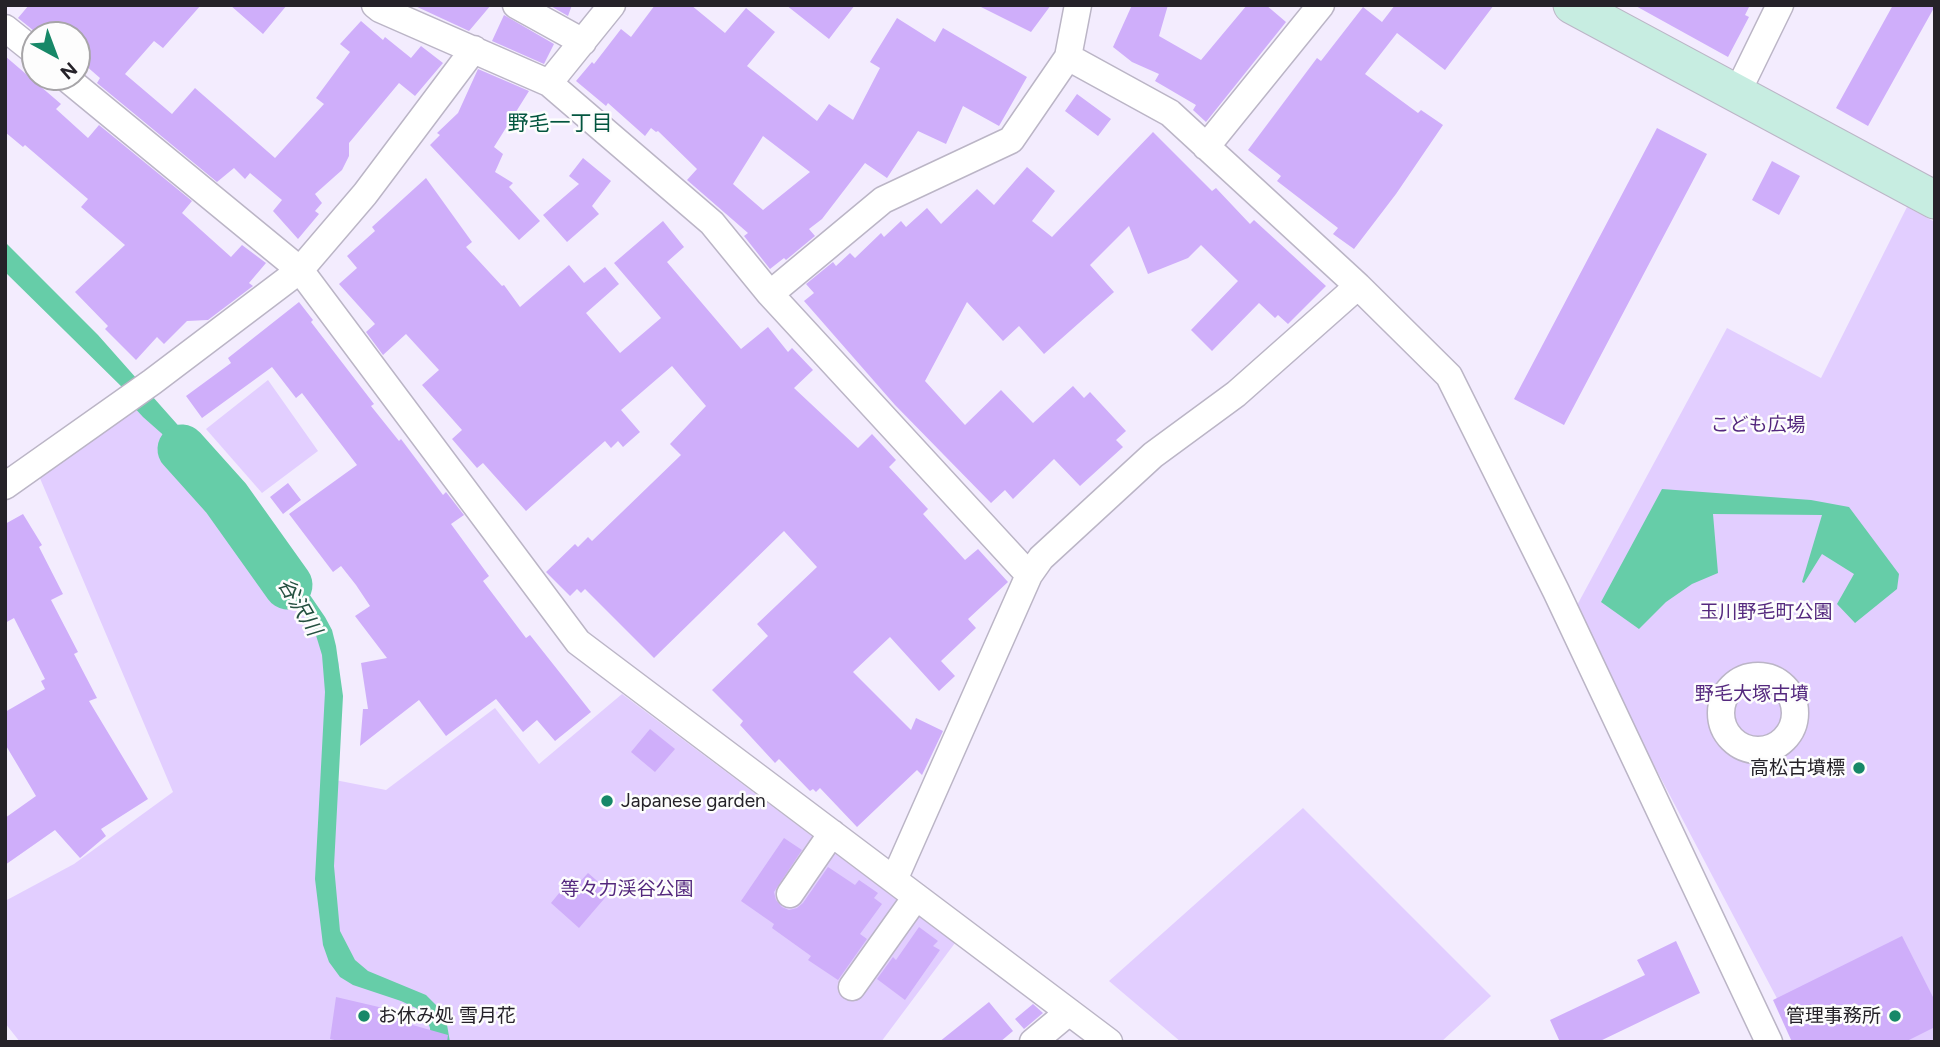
<!DOCTYPE html>
<html>
<head>
<meta charset="utf-8">
<style>
  body { margin:0 }
  #map { position:relative; width:1940px; height:1047px; overflow:hidden; background:#f3ecfe; font-family:Figtree,sans-serif }
  canvas { display:block }
  .frame { position:absolute; inset:0; border:7px solid #252229; pointer-events:none }
  .north { position:absolute; left:21px; top:21px; width:70px; height:70px; box-sizing:border-box; background:#fdfdfd; border:2px solid #a7a5a8; border-radius:50%; rotate:139deg; font-size:19px; font-weight:700; line-height:28px; text-align:center; color:#252229 }
  .north::after { content:''; display:block; margin:auto; width:24px; height:32px; background:#178868; clip-path:polygon(50% 0,100% 100%,50% 72%,0 100%) }
</style>
</head>
<body>
<div id="map">
<canvas width="1940" height="1047"></canvas>
<div class="frame"></div>
<div class="north">N</div>
</div>
<script>
const g = document.querySelector('canvas').getContext('2d');
g.lineJoin = 'round';
function paint(path, color) { g.fillStyle = color; g.fill(path, 'evenodd'); }
const toPath = rows => new Path2D(rows.map(r => 'M' + r).join(''));
function strokePath(path, color, width, dash) { g.strokeStyle = color; g.lineWidth = width; g.lineCap = dash ? 'butt' : 'round'; g.setLineDash(dash || []); g.stroke(path); }
function drawText(font, color, halo, rows, align = 'center') {
  g.font = font + ' Figtree,"Noto Sans JP",sans-serif'; g.lineWidth = 5; g.setLineDash([]); g.textBaseline = 'middle'; g.strokeStyle = halo; g.fillStyle = color; for (const [text, x, y, turn = 0] of rows) {
    g.save(); g.translate(x, y); g.rotate((+turn || 0) * Math.PI / 180); g.textAlign = isNaN(turn) ? turn : align; if (halo) g.strokeText(text, 0, 0); g.fillText(text, 0, 0); g.restore();
  }
}
const green = toPath([
  [1907,207,1935,222,1935,1042,1800,1042,1628,716,1575,609,1727,328,1821,378],
  [268,380,318,451,262,493,206,429],
  [152,397,212,462,327,629,339,664,335,780,386,790,495,708,539,764,622,694,955,943,881,1042,20,1042,5,1023,5,901,74,864,173,792,39,476],
  [1303,808,1491,996,1441,1042,1181,1042,1109,981]
]);
const water = toPath([
  [5,242,98,335,246,502,325,617,332,630,336,646,343,696,334,866,340,931,355,960,368,971,426,995,438,1007,446,1019,450,1042,431,1042,430,1028,426,1017,416,1008,401,1001,353,985,340,977,329,962,323,945,315,879,325,692,322,655,315,632,233,505,186,455,143,417,132,405,126,391,5,272],
  [1662,489,1811,500,1849,507,1899,574,1897,589,1855,623,1837,604,1854,574,1822,554,1804,583,1802,582,1822,515,1713,514,1718,573,1692,584,1666,602,1639,629,1601,602]
]);
const river = toPath([
  [182,449,226,498,288,585]
]);
const building = toPath([
  [29,5,201,5,163,48,154,41,125,74,172,114,195,88,275,158,324,104,316,98,350,52,340,44,361,21,383,40,385,37,411,58,421,46,443,63,415,96,399,83,349,143,349,156,342,170,315,194,322,203,315,211,319,214,298,239,273,211,282,200,250,173,245,179,234,168,217,182,97,83,100,78,77,58,77,35,39,35,18,18],
  [230,5,287,5,263,34],
  [413,5,491,5,469,31],
  [549,5,572,5,568,16],
  [655,5,691,5,725,33,746,8,775,32,747,66,817,121,829,104,853,120,880,68,870,62,897,18,935,42,943,28,1027,77,999,126,963,106,946,144,918,131,887,178,865,163,822,219,809,229,815,236,786,260,784,258,770,269,744,236,748,233,687,180,697,169,658,131,656,132,651,128,645,136,608,103,606,106,576,81,592,62,594,64,621,29,631,37],
  [763,136,810,172,763,210,733,184],
  [786,5,855,5,829,39],
  [977,5,1051,5,1031,32],
  [1132,5,1168,5,1159,36,1201,60,1247,5,1266,5,1286,22,1206,122,1193,110,1196,105,1155,81,1159,74,1132,62,1113,47],
  [1395,5,1494,5,1445,70,1397,33,1365,74,1418,113,1421,110,1443,125,1396,194,1354,249,1333,234,1338,228,1277,181,1281,176,1248,150,1317,58,1321,61,1363,7,1382,22],
  [1634,5,1750,5,1745,15,1749,17,1728,57],
  [1893,5,1935,6,1868,126,1836,108],
  [504,15,554,44,544,64,492,41],
  [5,56,61,104,56,109,88,138,99,125,192,201,182,213,231,257,242,245,266,263,249,283,253,286,208,320,187,321,164,344,157,337,136,360,105,329,108,326,75,292,125,245,81,207,88,199,25,145,23,147,5,132],
  [478,69,529,91,494,147,503,154,495,172,513,183,509,187,540,221,519,240,430,145,440,135,437,133,458,113],
  [1077,94,1111,119,1098,136,1065,111],
  [1657,128,1707,154,1564,425,1514,399],
  [1153,132,1212,191,1216,188,1250,224,1254,220,1326,286,1288,324,1278,315,1275,318,1259,303,1212,351,1191,330,1238,281,1201,245,1188,258,1148,274,1129,226,1090,265,1114,292,1044,354,1019,326,1003,341,967,302,925,381,965,425,1001,390,1033,423,1073,386,1084,398,1090,392,1126,431,1116,440,1123,447,1080,486,1054,459,1013,499,1005,490,991,503,895,405,804,301,814,293,806,284,833,262,836,266,850,253,855,258,881,233,884,237,901,221,906,227,927,208,941,224,977,189,994,205,1027,167,1055,191,1032,221,1052,237],
  [583,158,611,181,592,206,599,214,567,242,543,215,579,184,569,176],
  [1772,161,1800,176,1779,215,1752,200],
  [426,178,472,242,466,247,502,286,504,285,520,307,569,265,584,283,605,267,619,284,586,313,620,353,661,318,614,263,663,221,684,247,667,262,741,349,768,327,788,352,792,348,813,370,794,388,858,448,872,434,896,460,889,467,928,509,923,514,965,560,978,549,1008,582,968,619,976,628,941,661,955,676,939,691,890,637,853,672,911,730,916,718,943,731,922,775,917,770,857,827,820,788,816,792,813,789,810,791,779,759,775,763,740,725,743,721,712,690,768,636,757,624,817,567,784,531,654,658,585,589,581,593,577,589,570,596,546,572,575,544,578,547,588,537,592,541,681,455,670,444,706,406,672,366,621,410,640,432,623,447,618,441,611,448,605,441,526,511,483,463,477,468,452,439,462,430,422,385,439,370,406,334,383,355,366,332,375,324,339,284,357,268,347,256,375,231,372,227],
  [299,302,313,320,311,322,374,404,371,406,399,441,401,439,443,495,446,492,464,515,451,524,489,576,483,581,526,638,530,635,591,712,555,741,537,720,523,732,496,699,446,736,419,700,360,746,363,709,368,709,361,663,387,658,355,616,370,606,356,585,341,566,333,572,289,514,357,465,302,393,296,398,272,367,202,418,186,396,231,363,228,358],
  [288,483,301,500,283,514,270,497],
  [23,514,42,545,39,547,63,594,51,600,78,652,74,654,97,698,89,701,148,799,101,829,106,836,80,858,55,830,5,865,5,818,36,796,5,744,5,712,45,689,41,681,45,679,14,618,5,623,5,524],
  [650,729,675,749,655,772,631,752],
  [784,838,802,850,774,892,776,900,782,907,789,910,797,908,803,903,828,867,855,885,859,880,878,893,874,898,882,904,860,934,867,939,838,980,808,960,811,956,772,928,774,924,741,901],
  [588,873,610,892,579,928,551,903,569,881,574,885,576,882,578,884],
  [919,927,938,941,933,946,940,950,905,1000,877,979,893,957,896,960],
  [1902,936,1935,1001,1935,1027,1905,1042,1792,1042,1773,1000],
  [1676,941,1700,993,1598,1042,1560,1042,1550,1020,1645,975,1637,960],
  [336,997,396,1011,395,1020,448,1035,447,1042,343,1042,330,1039],
  [989,1002,1013,1031,1000,1042,939,1042],
  [1033,1004,1043,1013,1024,1029,1015,1019]
]);
const street = toPath([
  [375,5,380,9,549,83,712,223,770,294,1029,575],
  [516,5,583,42],
  [5,28,35,52],
  [1068,57,1170,113,1358,286,1449,376,1556,591,1769,1042],
  [65,77,300,270,578,642,894,880,1029,575,1041,558,1153,455,1236,394,1358,286],
  [549,83,612,5],
  [1737,93,1780,5],
  [1206,147,1321,5],
  [770,294,883,200,1011,140,1068,57,1078,5],
  [5,486,152,382,300,270,365,194,474,49],
  '1721 713a37 37 0 1 1 74 0a37 37 0 1 1-74 0Z',
  [894,880,1109,1042],
  [790,894,832,833],
  [852,987,916,897],
  [1033,1042,1069,1012]
]);
const secondary = toPath([
  [1572,5,1935,200]
]);
const markers = [
  [1859,768,7,"#178868"],
  [607,801,7,"#178868"],
  [364,1016,7,"#178868"],
  [1895,1016,7,"#178868"]
];
const parkNames = [
  ["こども広場",1758,425],
  ["玉川野毛町公園",1766,612],
  ["野毛大塚古墳",1752,694],
  ["等々力渓谷公園",627,889]
];
const poiNames = [
  ["高松古墳標",1845,768],
  ["Japanese garden",621,801,"left"],
  ["お休み処 雪月花",378,1016,"left"],
  ["管理事務所",1881,1016]
];
const neighbourhoodNames = [
  ["野毛一丁目",560,124]
];
const waterNames = [
  ["谷沢川",299,607,59]
];
paint(green, '#e2ceff');
paint(water, '#66cda8');
strokePath(river, '#66cda8', 49);
paint(building, '#cfaefa');
strokePath(street, '#bbb5c6', 29);
strokePath(secondary, '#bbb5c6', 39);
strokePath(street, '#fff', 26);
strokePath(secondary, '#c7ede1', 37);
for (const [x, y, r, color] of markers) { const dot = new Path2D(); dot.arc(x, y, r, 0, 2 * Math.PI); g.fillStyle = color; g.fill(dot); strokePath(dot, '#fdfdfd', 2.5); }
drawText('19px', '#54287e', '#fdfdfd', parkNames);
drawText('19px', '#252229', '#fdfdfd', poiNames, 'right');
drawText('21px', '#03553f', '#fdfdfd', neighbourhoodNames);
drawText('italic 21px', '#245040', '#fdfdfd', waterNames);
</script>
</body>
</html>
